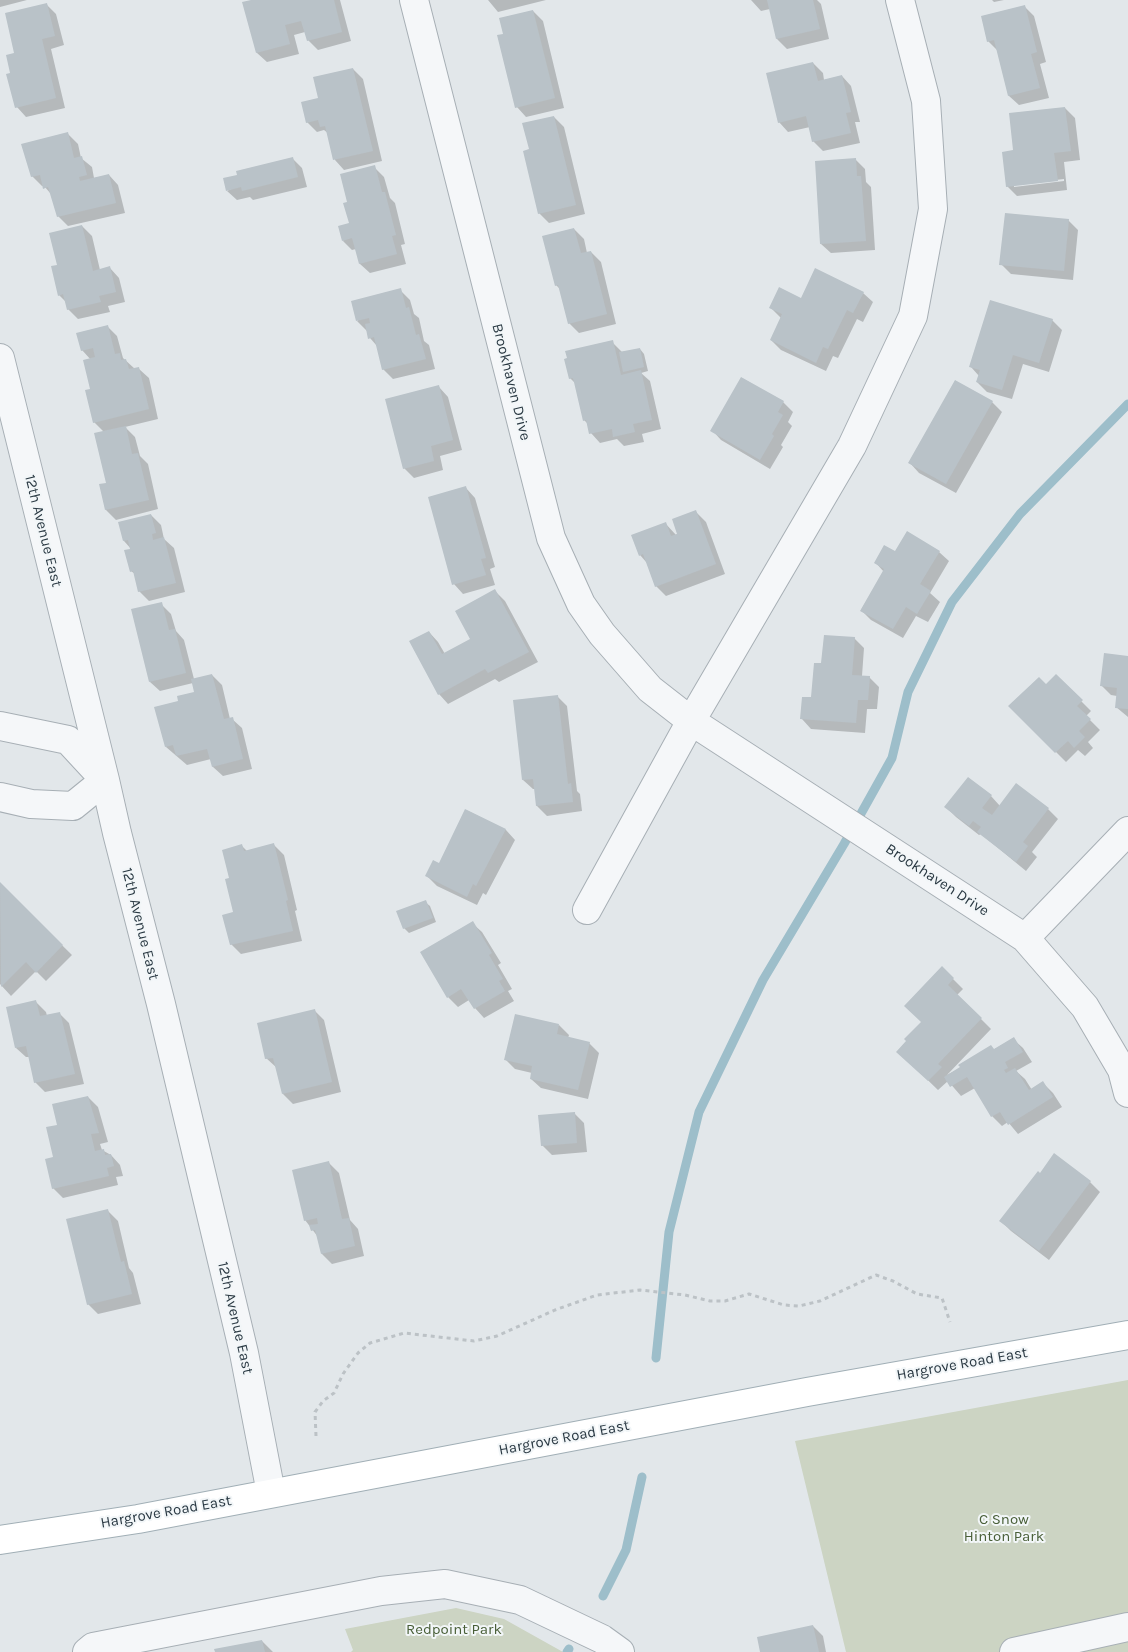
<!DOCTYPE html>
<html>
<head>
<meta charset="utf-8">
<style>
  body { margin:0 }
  canvas { display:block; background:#e2e7ea }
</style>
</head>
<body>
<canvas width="1128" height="1652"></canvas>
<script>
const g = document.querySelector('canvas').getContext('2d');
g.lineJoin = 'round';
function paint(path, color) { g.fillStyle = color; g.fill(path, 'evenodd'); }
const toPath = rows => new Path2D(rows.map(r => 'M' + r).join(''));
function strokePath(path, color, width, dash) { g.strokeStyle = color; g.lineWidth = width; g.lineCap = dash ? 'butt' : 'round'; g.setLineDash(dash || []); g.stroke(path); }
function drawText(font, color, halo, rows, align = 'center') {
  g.font = font + ' Karla,sans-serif'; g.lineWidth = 4; g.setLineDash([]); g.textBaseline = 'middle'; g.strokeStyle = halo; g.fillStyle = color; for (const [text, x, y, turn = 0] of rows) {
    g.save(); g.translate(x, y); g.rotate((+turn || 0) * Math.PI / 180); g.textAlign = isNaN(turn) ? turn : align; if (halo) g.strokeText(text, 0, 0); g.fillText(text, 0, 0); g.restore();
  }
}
const green = toPath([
  [1128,1380,1128,1652,846,1652,795,1441],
  [456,1608,504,1619,563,1652,351,1652,353,1650,345,1629]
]);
const shadow = toPath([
  [0,0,27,0,0,7],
  [256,0,340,0,351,41,318,50,308,40,305,32,294,35,299,54,267,62,257,53],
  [488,0,546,0,498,12],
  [751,0,817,0,821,4,829,39,787,49,777,39,770,9,761,11],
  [992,0,1004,0,994,2],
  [46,4,56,14,64,45,51,49,65,108,26,117,17,107,16,54],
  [1025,7,1034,16,1046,62,1040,64,1049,98,1019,105,1009,96,998,51,988,41],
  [533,11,543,21,564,108,526,117,517,107,504,35],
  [813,63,823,73,824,80,842,76,851,86,860,122,855,122,860,143,823,151,813,141,810,127,788,132,779,122],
  [353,69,363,79,382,161,344,170,335,160,329,134,324,130,317,132,307,122,320,99],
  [1065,108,1075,118,1080,160,1064,162,1067,190,1017,196,1007,186,1015,151],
  [1064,179,1064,181,1014,187,1014,185],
  [554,117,564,127,585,214,549,223,539,213,530,150],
  [68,134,78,144,81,158,92,167,94,178,109,175,118,185,125,213,68,226,58,216,51,194,44,186,42,186,32,176],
  [292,158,302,168,307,187,253,200,250,197,237,200,227,191],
  [855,159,865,169,866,182,871,187,875,250,831,253,821,244],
  [374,167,384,177,390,198,395,203,405,244,401,245,406,264,370,273,360,264,356,249,352,250,343,241],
  [1068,220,1078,230,1073,280,1011,274,1001,264],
  [82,226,92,236,100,270,110,268,119,278,125,302,108,306,110,312,78,319,68,309,66,302,59,295,58,266],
  [574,229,584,239,587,253,591,252,601,262,616,324,579,333,569,323,561,290,556,285],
  [400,290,410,300,414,314,419,318,424,341,429,345,435,369,393,379,383,369,377,346,370,338,367,331,357,321],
  [863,293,873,302,863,322,857,319,838,358,833,356,826,371,781,350,771,340,781,318,771,308,802,299],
  [1052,320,1062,330,1049,372,1023,364,1012,399,987,392,977,382,979,376,971,367],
  [107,326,117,336,123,358,135,369,139,369,149,378,158,419,125,427,135,437,140,456,148,464,158,509,116,520,106,510,100,485,107,484,104,432,94,422,91,360,82,350],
  [612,342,622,352,640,349,644,354,648,371,641,373,650,381,661,429,642,434,644,442,624,446,617,439,600,443,591,433,588,424,584,420,576,384,570,378],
  [742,378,783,402,793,412,788,422,792,426,781,445,783,447,770,469,721,440,712,430],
  [439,387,448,397,462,450,440,456,443,470,414,478,404,468],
  [992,402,1002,412,956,493,919,473,910,463],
  [466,488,475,498,495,567,490,569,495,585,463,594,454,584],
  [696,512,706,522,725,574,666,596,656,586,647,563,640,555,665,523,676,535],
  [151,515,161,525,164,539,174,548,185,592,149,601,139,591,135,574,131,571,132,550,124,541,120,523],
  [939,552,949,561,930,593,940,602,928,622,916,616,903,638,871,620,861,610,884,572,875,562,895,553],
  [495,591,505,601,538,662,499,682,495,679,448,704,439,694,429,632,438,642,445,654,472,640],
  [161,604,171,614,176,631,184,640,194,679,212,675,222,685,230,719,232,719,242,728,252,769,223,776,213,767,211,759,187,765,166,747,179,702,195,693,193,683,160,691,150,682],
  [854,638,864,648,862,676,869,677,879,687,877,709,867,709,865,733,811,729,802,719,812,699,823,665],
  [1128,657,1128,717,1116,707,1117,696,1111,695,1101,685],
  [1056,676,1091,711,1086,716,1100,730,1088,742,1093,748,1085,756,1078,750,1066,762,1010,706,1046,686],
  [557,696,567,706,577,791,580,794,582,811,547,816,537,806,535,789,533,789,523,780],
  [991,796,1000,806,1048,809,1058,819,1032,852,1037,857,1026,871,981,834,979,835,956,817,946,807],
  [466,810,506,830,515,840,486,895,483,893,477,905,437,886,427,876,439,865],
  [274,845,284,855,297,910,295,911,302,941,241,954,231,944,234,913,230,879,242,846,247,851],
  [0,884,72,955,46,981,36,971,11,996,0,984],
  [425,902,430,906,436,922,409,933,404,928],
  [472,923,482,932,501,963,498,965,512,989,508,991,514,1001,484,1018,475,1008,469,1000,458,1007,448,997],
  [942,968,963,989,957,995,991,1029,947,1075,1013,1039,1023,1048,1032,1062,1016,1071,1025,1079,1032,1090,1043,1083,1053,1093,1062,1107,1018,1134,1008,1122,1002,1126,992,1116,975,1088,961,1096,948,1081,938,1090,908,1061],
  [36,1002,46,1012,47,1016,59,1013,69,1023,84,1084,45,1092,35,1082,30,1057,26,1057,16,1048],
  [314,1010,324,1020,341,1092,293,1104,283,1094,277,1068,266,1058],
  [559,1025,569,1035,568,1038,589,1043,599,1053,588,1099,541,1088,531,1079,532,1073,515,1069,505,1059],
  [88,1097,98,1107,108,1142,100,1144,102,1150,111,1155,120,1165,123,1176,116,1177,118,1185,63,1198,53,1188,54,1158,59,1126],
  [574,1113,584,1123,587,1152,552,1155,542,1145],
  [329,1163,339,1173,350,1220,358,1229,364,1256,332,1264,322,1254,318,1237,305,1220],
  [1040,1175,1090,1182,1100,1192,1049,1260,1011,1231,1001,1221],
  [108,1211,118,1221,129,1268,133,1273,141,1304,98,1314,88,1304],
  [813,1626,823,1636,826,1652,761,1652],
  [262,1641,273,1652,216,1652]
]);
const stream = toPath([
  [656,1358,669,1232,699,1112,763,980,844,844,892,758,908,692,952,602,1020,514,1128,404],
  [603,1596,626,1550,642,1477],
  [567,1652,569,1649]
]);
const building = toPath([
  [251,0,334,0,342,32,307,41,301,21,285,25,290,44,256,53,242,2],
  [767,0,813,0,820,29,776,39],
  [47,3,55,36,42,39,56,98,15,108,6,74,10,73,6,55,14,53,5,13],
  [1025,5,1037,52,1031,54,1040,88,1008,96,994,40,987,42,981,16],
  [533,10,555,98,515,108,497,35,503,34,499,18],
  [813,62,818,81,842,75,851,112,846,113,851,133,812,142,806,116,778,123,766,73],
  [353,68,373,151,333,160,325,126,320,127,318,120,306,123,301,102,318,98,313,77],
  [1065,107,1071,151,1054,153,1058,181,1006,187,1002,152,1013,150,1009,113],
  [554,116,576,205,538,214,523,151,529,149,522,123],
  [68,132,74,158,82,156,87,175,79,177,80,181,109,174,116,203,57,217,48,187,43,189,40,175,31,177,21,144],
  [293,157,298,177,242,191,241,187,226,191,223,178,237,175,236,171],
  [856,158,857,176,861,176,866,241,820,244,815,161],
  [375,165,382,192,385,192,396,235,392,236,397,254,359,264,352,238,342,241,338,226,349,223,343,203,347,202,340,174],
  [1005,213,1069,219,1064,271,999,265],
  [82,225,93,271,110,266,116,292,99,296,101,302,67,310,63,294,58,296,51,266,57,265,49,233],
  [574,228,581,253,591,251,607,314,568,324,558,285,555,286,542,236],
  [815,268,864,292,853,313,847,310,828,349,823,347,816,363,770,340,782,314,769,308,779,287,801,298],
  [401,288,406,308,409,307,416,335,419,334,426,359,382,370,374,337,368,339,365,324,370,323,369,318,356,321,351,301],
  [990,300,1053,319,1039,363,1013,355,1002,390,976,382,980,370,969,367],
  [108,325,115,354,120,353,121,360,126,359,129,369,139,367,149,409,93,423,85,390,90,389,83,360,95,357,93,348,81,351,76,333],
  [613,340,621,375,641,370,652,420,633,424,635,432,613,437,612,429,589,434,586,420,583,421,573,378,569,379,564,359,567,358,565,351],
  [640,348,644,367,623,372,619,352],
  [741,377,784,401,778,412,783,415,772,434,774,436,760,460,710,431],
  [955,380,993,401,946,484,908,463],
  [439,385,453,440,431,446,434,461,403,469,385,399],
  [126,426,132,454,138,453,149,500,105,510,99,484,106,483,94,433],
  [466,486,486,558,481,559,486,575,452,585,428,497],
  [696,510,716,564,655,587,643,554,639,556,631,535,666,522,671,536,677,534,672,519],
  [151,514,156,533,152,534,153,540,164,537,176,583,138,592,133,571,130,572,124,550,130,549,128,540,123,541,118,522],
  [907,531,940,551,920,584,931,591,917,614,906,607,893,629,860,611,884,569,874,563,884,545,895,551],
  [495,589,529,652,488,673,485,669,438,695,409,641,429,631,442,654,470,639,455,611],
  [162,602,169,630,175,629,186,673,149,682,131,609],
  [824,635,855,637,852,675,870,676,868,700,858,700,856,723,800,719,802,697,811,697,814,663,821,663],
  [1104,653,1128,656,1128,709,1115,708,1117,688,1100,686],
  [212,674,224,719,233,717,243,759,212,767,207,749,176,756,173,745,165,747,154,707,178,701,177,696,194,692,191,679],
  [1056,674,1083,700,1077,706,1091,719,1079,731,1085,737,1074,748,1068,741,1055,753,1008,706,1039,677,1046,684],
  [558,695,568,784,571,783,573,802,536,806,533,779,522,780,513,700],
  [968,777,992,795,982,808,992,815,1016,783,1049,808,1023,842,1028,846,1016,862,977,832,981,827,973,821,969,826,944,807],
  [465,809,506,829,476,886,473,884,467,897,425,876,433,860,439,863],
  [274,843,288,900,286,901,293,931,230,945,222,915,233,912,225,879,229,878,222,850,242,844,244,851],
  [0,882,63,945,36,973,26,962,1,987],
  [426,900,433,918,403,929,396,911],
  [473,921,492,953,489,955,503,979,499,981,505,991,474,1009,461,989,447,998,420,952],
  [942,966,954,978,948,985,982,1018,938,1064,942,1067,928,1081,896,1052,906,1041,904,1039,921,1022,904,1006],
  [36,1000,40,1016,60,1012,75,1074,34,1083,26,1046,15,1048,6,1007],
  [315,1009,332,1082,282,1094,273,1058,265,1059,257,1023],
  [515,1014,559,1024,557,1034,590,1042,578,1090,530,1079,532,1066,504,1060],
  [1014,1037,1023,1052,1005,1062,1008,1068,1004,1070,1006,1073,1015,1068,1029,1090,1043,1081,1053,1097,1008,1125,1000,1112,991,1117,967,1077,950,1087,944,1077,960,1067,958,1065,991,1045,994,1049],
  [88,1096,99,1133,91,1134,95,1151,104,1149,105,1155,111,1154,114,1166,107,1168,109,1176,52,1189,45,1159,53,1157,46,1127,57,1125,52,1104],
  [575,1112,577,1143,541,1146,538,1115],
  [1054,1153,1091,1181,1039,1251,999,1221,1038,1171,1040,1173],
  [329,1161,342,1219,349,1218,355,1246,321,1254,315,1230,311,1231,309,1225,318,1224,317,1218,304,1221,292,1170],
  [108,1209,121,1262,124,1261,132,1294,87,1305,66,1219],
  [813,1625,819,1652,760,1652,757,1637],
  [262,1640,265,1652,215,1652,214,1649]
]);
const path = toPath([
  [316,1436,315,1412,323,1401,334,1393,343,1374,358,1353,370,1343,404,1333,474,1341,497,1336,555,1310,597,1295,640,1290,685,1295,710,1301,725,1301,749,1294,784,1305,799,1306,820,1301,876,1275,893,1281,917,1294,942,1298,950,1322]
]);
const minor = toPath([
  [414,0,551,538,581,604,602,634,650,689,691,721,1025,938,1085,1007,1122,1070,1128,1093],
  [0,358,105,780,117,833,161,1004,244,1353,271,1493],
  [0,726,68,740,105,780,73,806,31,804,0,797],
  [587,910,691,721,852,446,913,316,933,209,926,101,900,0],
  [1025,938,1128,831],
  [87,1652,93,1647,381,1591,445,1584,520,1600,602,1639,620,1652],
  [1014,1652,1128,1627]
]);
const major = toPath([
  [0,1540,138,1519,807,1392,1128,1335]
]);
const streetNames = [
  ["Brookhaven Drive",511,382,76],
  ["12th Avenue East",43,531,76],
  ["Brookhaven Drive",937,880,33],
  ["12th Avenue East",140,924,76],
  ["12th Avenue East",235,1318,77],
  ["Hargrove Road East",962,1364,-10],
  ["Hargrove Road East",564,1438,-11],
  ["Hargrove Road East",166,1512,-10]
];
const parkNames = [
  ["C Snow",1004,1520],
  ["Hinton Park",1004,1537],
  ["Redpoint Park",454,1630]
];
paint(green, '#ccd4c3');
paint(shadow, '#0003');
strokePath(stream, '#9dbeca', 9);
paint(building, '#b9c2c8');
strokePath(minor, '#a7afb5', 30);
strokePath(major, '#a1afb6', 30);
strokePath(path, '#bcc2c6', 3, [4, 4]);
strokePath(minor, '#f5f7f9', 28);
strokePath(major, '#fff', 28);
drawText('15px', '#2a3943', '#f2f6f8', streetNames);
drawText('15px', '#485e37', '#f2f6f8', parkNames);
</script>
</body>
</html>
